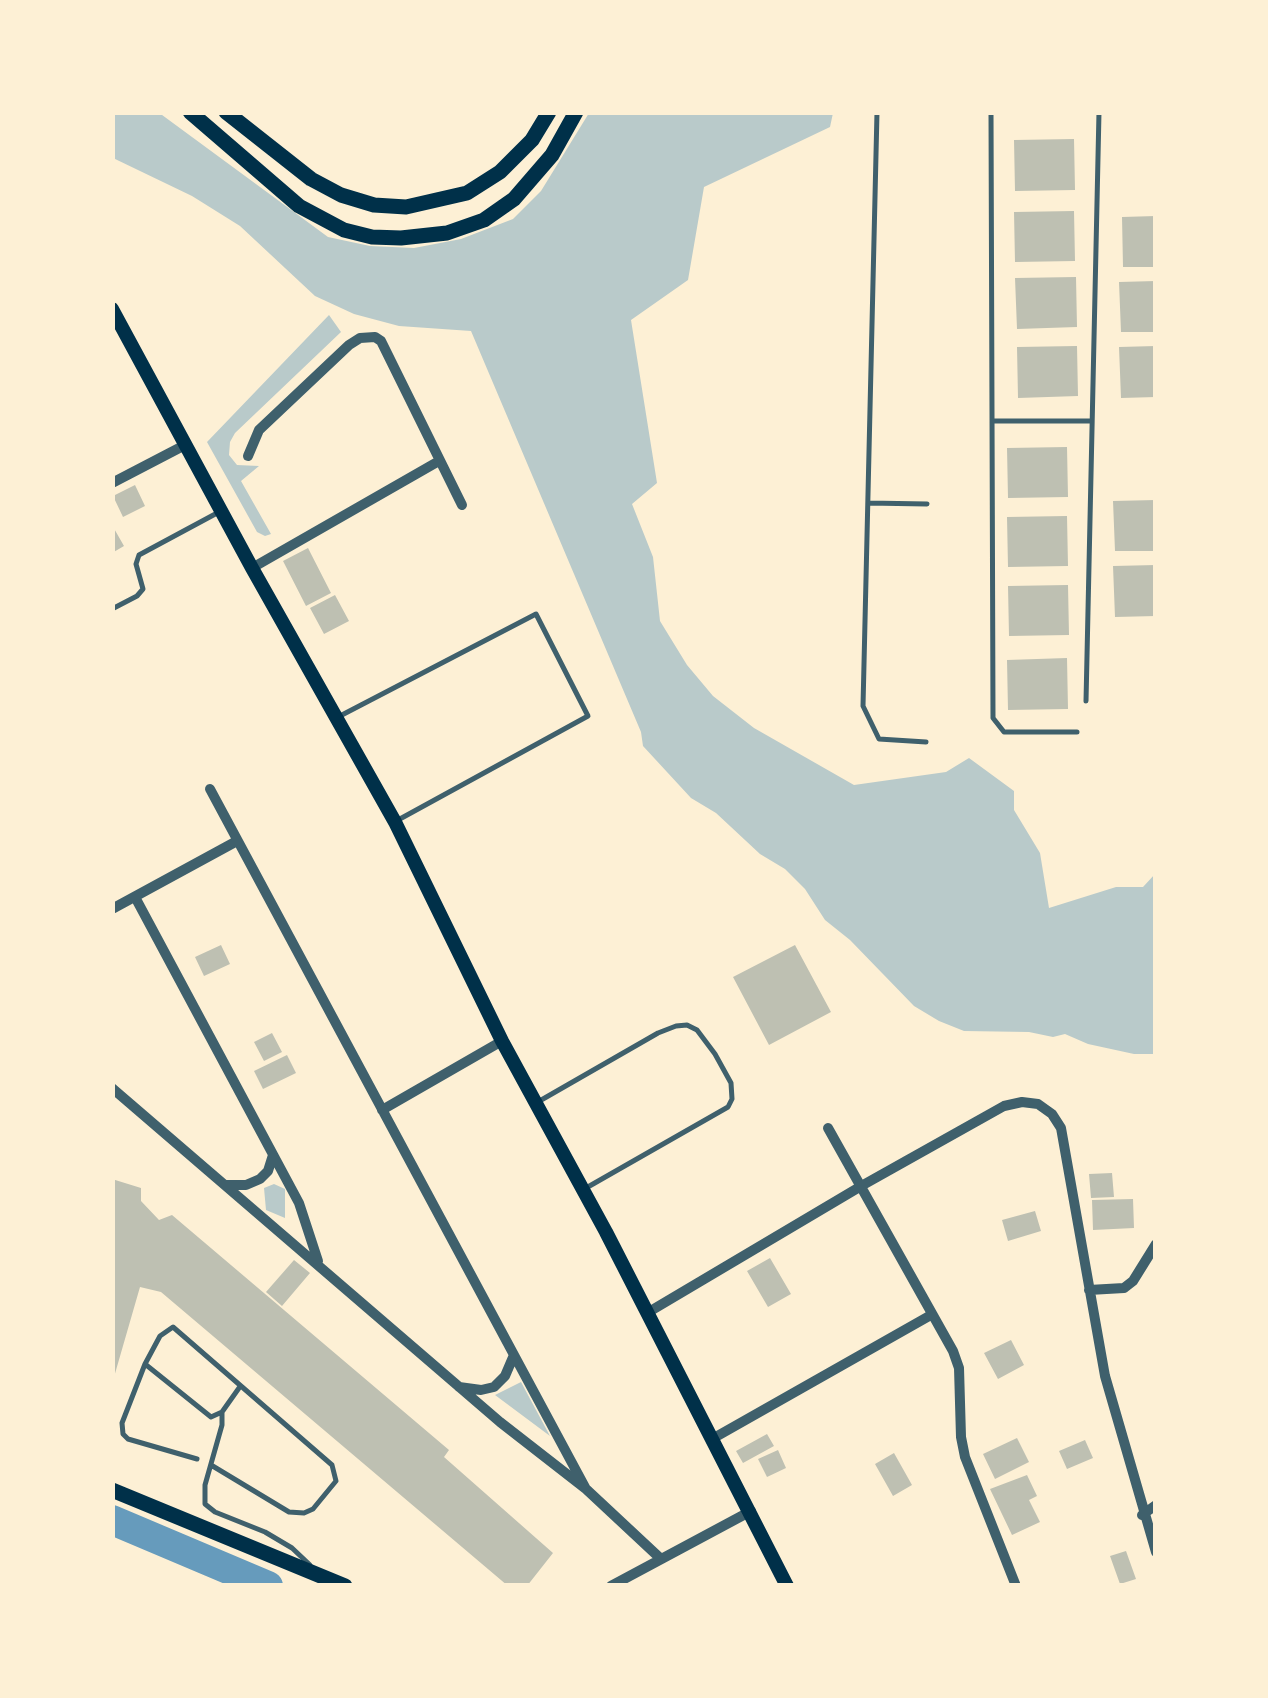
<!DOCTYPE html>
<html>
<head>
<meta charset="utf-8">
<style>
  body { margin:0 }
  #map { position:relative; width:1268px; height:1698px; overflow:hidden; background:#fdf0d5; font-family:"Work Sans",sans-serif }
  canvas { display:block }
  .frame { position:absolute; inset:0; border:115px solid #fdf0d5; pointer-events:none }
</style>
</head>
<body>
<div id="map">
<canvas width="1268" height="1698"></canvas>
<div class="frame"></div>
</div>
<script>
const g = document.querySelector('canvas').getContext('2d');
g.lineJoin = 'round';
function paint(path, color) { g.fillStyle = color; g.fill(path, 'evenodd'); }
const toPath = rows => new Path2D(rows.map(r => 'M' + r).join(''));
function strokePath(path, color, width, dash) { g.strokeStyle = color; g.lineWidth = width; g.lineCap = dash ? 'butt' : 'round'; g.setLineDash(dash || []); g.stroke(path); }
const green = toPath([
  [158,112,328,237,370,246,414,248,461,239,513,219,541,191,589,113,833,113,830,127,704,187,688,280,631,320,657,483,632,504,653,557,660,621,687,665,713,696,754,728,854,785,946,772,969,758,1014,791,1014,810,1040,853,1049,908,1116,887,1143,887,1155,874,1155,1054,1134,1054,1088,1044,1065,1034,1053,1037,1029,1032,964,1031,939,1021,914,1006,850,940,825,920,805,889,785,869,760,854,716,813,691,798,643,746,641,732,471,331,399,326,354,314,315,296,240,226,192,196,113,158,113,113],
  [329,315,341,332,235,433,230,442,229,455,237,465,259,466,241,481,271,534,265,536,257,532,207,442],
  [274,1184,285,1189,285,1218,266,1210,264,1188],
  [521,1382,550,1436,495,1395]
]);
const river = toPath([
  [112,1520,268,1586]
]);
const building = toPath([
  [1074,139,1075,190,1015,191,1014,140],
  [1074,211,1075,261,1015,262,1014,212],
  [1156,216,1156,267,1123,267,1122,217],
  [1076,277,1077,327,1017,329,1015,278],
  [1156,281,1156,332,1121,332,1119,282],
  [1077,346,1078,396,1018,398,1017,347],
  [1156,346,1156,397,1121,398,1119,347],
  [1067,447,1068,497,1008,498,1007,448],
  [135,485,145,506,123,517,113,496],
  [1156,500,1156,551,1115,551,1113,501],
  [1067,516,1068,566,1008,567,1007,517],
  [112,525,124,546,112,553],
  [308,548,331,593,306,606,283,561],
  [1156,565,1156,616,1115,617,1113,566],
  [1068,585,1069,635,1009,636,1008,586],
  [335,595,349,621,324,634,310,608],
  [1067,658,1068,709,1008,710,1007,660],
  [221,945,230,964,204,976,195,957],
  [795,945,831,1012,769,1045,733,977],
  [272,1033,282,1052,264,1061,254,1042],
  [287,1055,296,1073,263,1089,254,1071],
  [1112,1173,1114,1197,1091,1198,1089,1174],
  [112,1179,141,1188,141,1201,159,1220,172,1215,449,1450,444,1457,553,1553,527,1586,508,1586,161,1292,140,1287,112,1384],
  [1133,1199,1134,1228,1093,1230,1092,1200],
  [1035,1211,1041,1231,1008,1241,1002,1220],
  [770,1258,791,1294,768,1307,747,1271],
  [294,1260,310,1273,282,1306,266,1292],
  [1011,1340,1024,1365,998,1379,984,1353],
  [767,1434,774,1446,743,1463,736,1451],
  [1017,1438,1029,1462,995,1479,983,1454],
  [1085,1440,1093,1458,1067,1469,1059,1451],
  [778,1450,786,1468,767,1477,758,1459],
  [894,1453,912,1485,893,1496,875,1464],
  [1027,1475,1037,1496,1029,1500,1040,1522,1012,1535,990,1489],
  [1126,1551,1136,1579,1120,1584,1110,1556]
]);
const service = toPath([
  [877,112,863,706,879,739,926,742],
  [991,112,993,718,1004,732,1077,732],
  [992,421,1092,421],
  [868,503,927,504],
  [112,609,137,596,143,589,136,564,139,555,219,512],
  [1086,701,1099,112],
  [338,717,536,614,588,716,398,820],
  [536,1103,658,1033,676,1026,687,1025,697,1030,715,1054,731,1083,732,1099,728,1107,586,1188],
  [145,1364,211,1417,222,1412,239,1388],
  [222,1412,222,1425,205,1485,205,1504,215,1512,265,1532,292,1548,310,1565],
  [197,1459,128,1439,123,1434,122,1423,145,1364,160,1336,173,1327,332,1465,336,1481,313,1509,304,1513,289,1512,211,1465]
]);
const minor = toPath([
  [248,456,259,430,349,345,360,338,375,337,381,341,462,505],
  [112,483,185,445],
  [252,568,439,461],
  [210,789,586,1489],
  [135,897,299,1203,318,1261],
  [112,909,237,841],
  [112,1088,500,1422,586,1489,661,1559],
  [382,1110,502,1041],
  [828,1128,953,1351,959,1368,961,1437,965,1457,1016,1586],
  [225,1185,246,1185,260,1179,268,1171,273,1155],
  [1089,1290,1124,1288,1133,1281,1156,1244],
  [647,1313,863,1185,1004,1106,1022,1102,1038,1104,1052,1114,1061,1128,1105,1376,1156,1552],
  [459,1387,481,1390,494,1387,505,1376,514,1355],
  [712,1439,931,1315],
  [1142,1515,1156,1505],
  [611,1586,751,1511]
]);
const secondary = toPath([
  [112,309,252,568,395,822,502,1041,606,1232,787,1586]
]);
const primary = toPath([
  [190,112,299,206,344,230,372,237,401,238,447,233,484,220,514,199,552,155,576,112],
  [226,112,311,179,341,195,374,205,406,207,467,193,500,172,532,140,549,112],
  [112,1490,345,1586]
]);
paint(green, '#b9caca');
strokePath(river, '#669bbc', 30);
paint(building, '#bec0b2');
strokePath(service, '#3f606c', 5);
strokePath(minor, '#3f606c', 10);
strokePath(secondary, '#003049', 14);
strokePath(primary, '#003049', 15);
</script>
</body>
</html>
